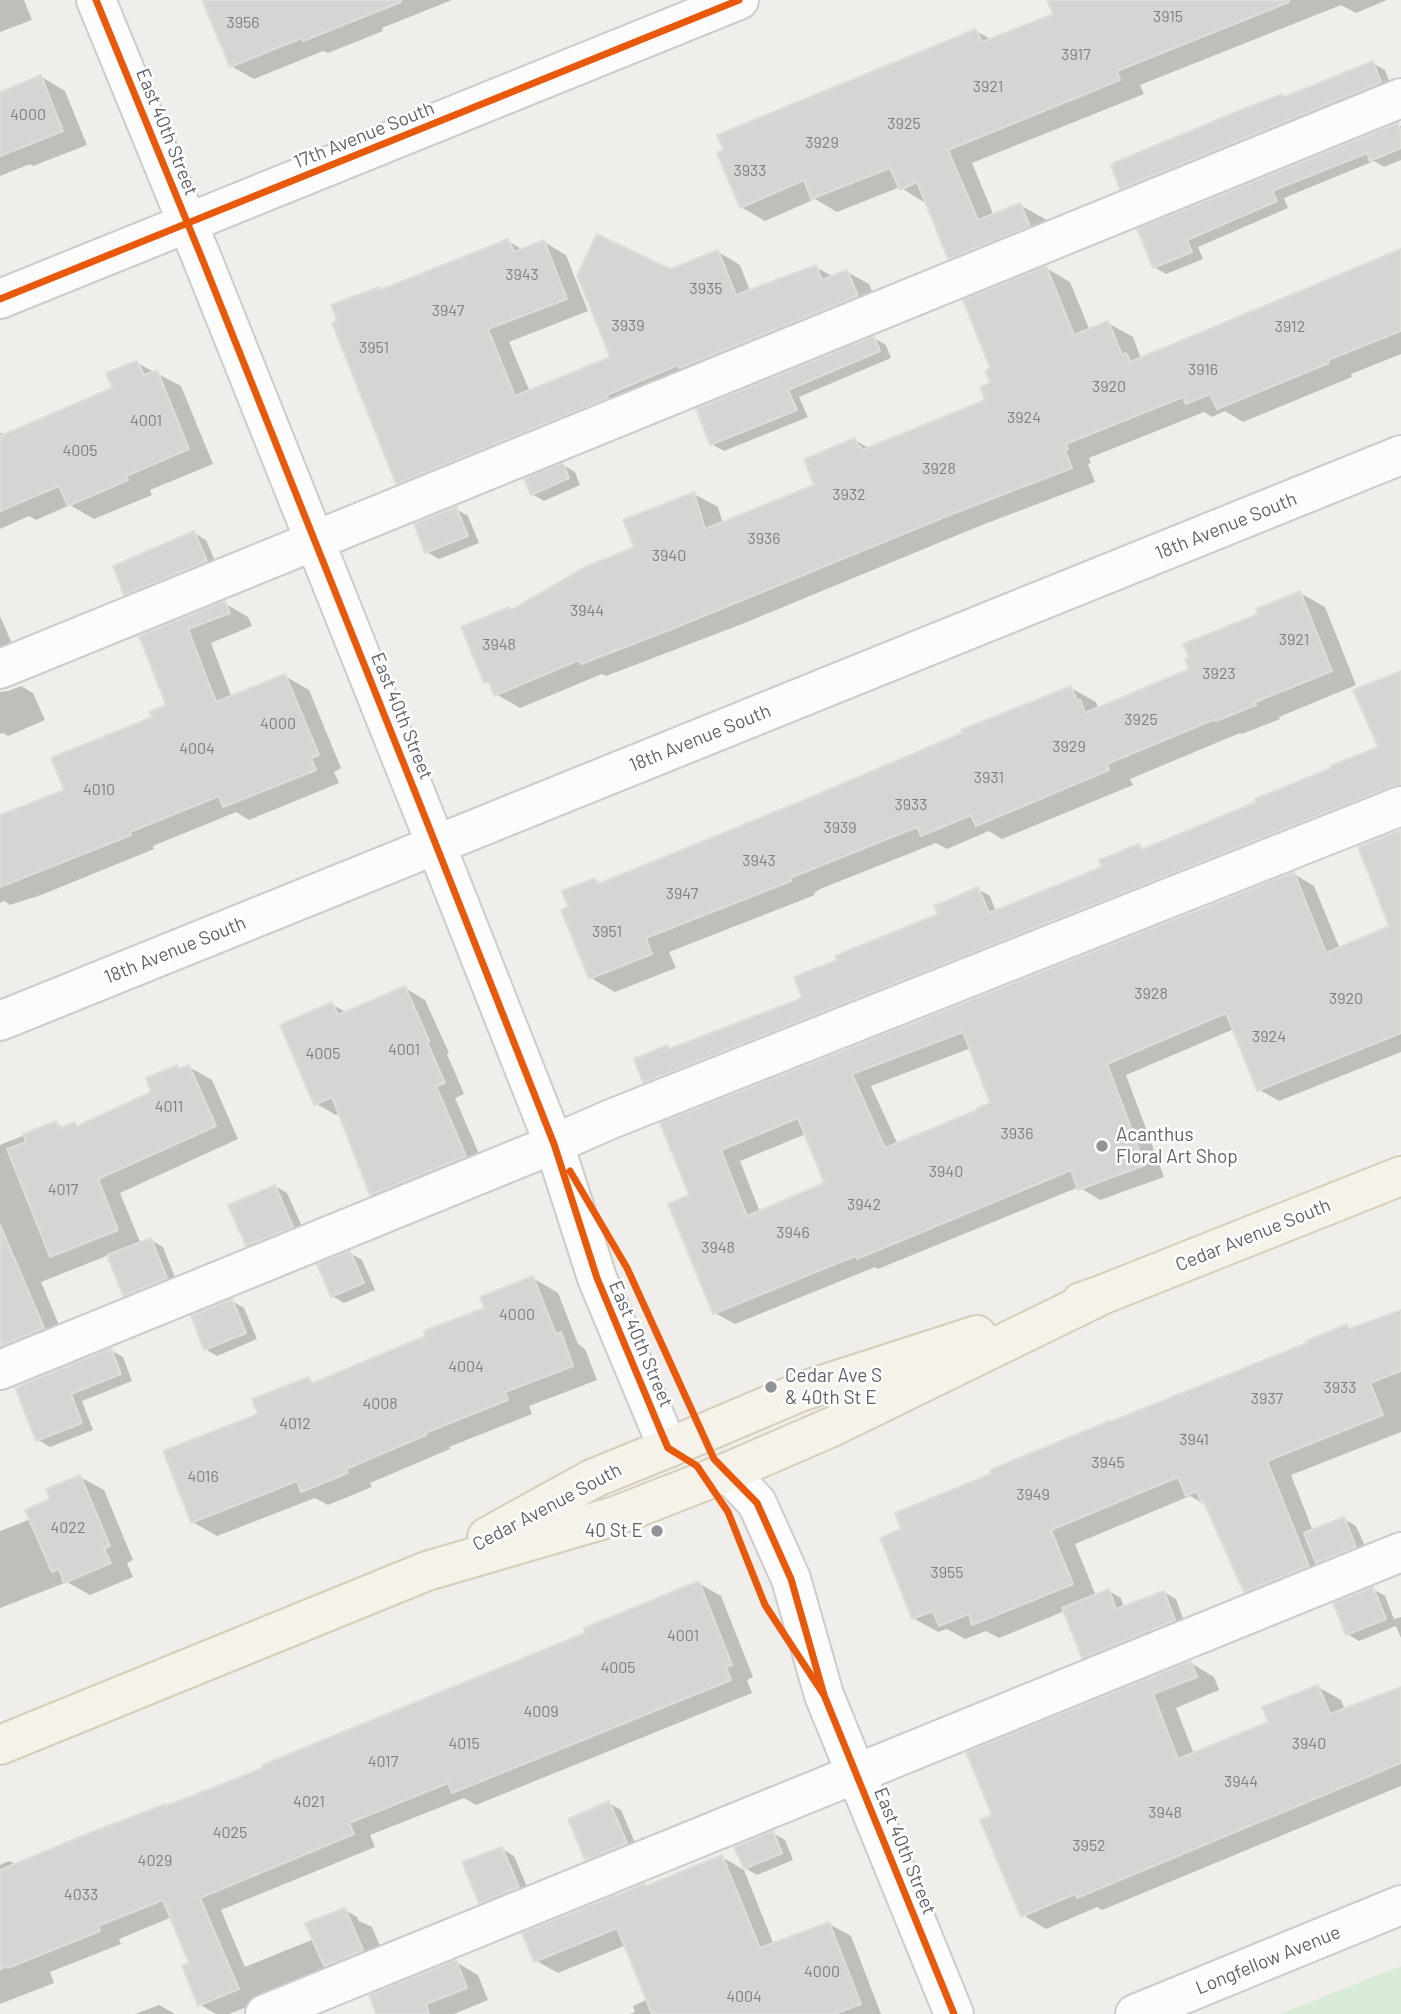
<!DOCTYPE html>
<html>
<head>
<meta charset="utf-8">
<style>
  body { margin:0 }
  canvas { display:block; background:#efeeea }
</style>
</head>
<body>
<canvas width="1401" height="2014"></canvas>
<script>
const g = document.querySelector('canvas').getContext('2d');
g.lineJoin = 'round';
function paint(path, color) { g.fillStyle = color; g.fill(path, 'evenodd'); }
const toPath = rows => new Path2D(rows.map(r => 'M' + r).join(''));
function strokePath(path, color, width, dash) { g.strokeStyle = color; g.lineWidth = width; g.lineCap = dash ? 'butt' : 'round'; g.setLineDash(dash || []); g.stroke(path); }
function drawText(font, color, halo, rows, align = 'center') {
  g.font = font + ' Barlow,sans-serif'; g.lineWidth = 5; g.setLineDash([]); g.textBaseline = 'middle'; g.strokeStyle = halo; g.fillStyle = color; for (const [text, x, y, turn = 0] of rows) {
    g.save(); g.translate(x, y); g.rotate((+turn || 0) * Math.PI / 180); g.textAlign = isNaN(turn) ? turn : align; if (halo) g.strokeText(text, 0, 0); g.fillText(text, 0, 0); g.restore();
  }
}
const green = toPath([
  [1401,1966,1401,2014,1281,2014]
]);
const shadow = toPath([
  [0,0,24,0,32,20,0,32],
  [204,0,452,0,382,28,383,31,328,53,323,51,254,79,231,66],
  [1055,0,1387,0,1356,13,1341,5,1140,85,1144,94,972,163,994,216,1020,205,1045,219,1053,240,974,272,949,258,925,203,900,187,837,212,815,199,765,221,741,207,976,31,992,40,1055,15],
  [1372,63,1385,70,1392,89,1134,194,1122,188,1282,96,1286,98],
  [40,76,65,91,87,145,33,166,30,164,0,176,0,93],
  [1398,125,1401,126,1401,160,1384,167,1374,161,1284,198,1288,208,1198,247,1203,259,1166,274,1154,267,1139,230],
  [508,241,523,250,544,242,566,255,588,311,509,342,530,392,612,358,670,271,718,252,740,265,750,291,816,267,833,277,847,272,869,284,879,308,420,495,398,483,379,289,382,291],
  [1401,259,1401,354,1351,374,1352,377,1243,422,1225,411,1212,417,1204,412,1089,458,1091,463,1088,464,1095,482,977,527,742,624,606,676,602,674,520,708,496,694,492,686,486,682,509,609,513,611,637,548,694,494,718,507,723,524,817,486,854,440,869,448,987,401,992,384,993,369,1046,268,1070,282,1090,331,1108,323,1133,337,1141,359],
  [874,338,886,345,891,358,799,397,808,417,724,451,712,444,698,410],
  [137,363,181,386,213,464,150,490,152,495,94,519,70,505,36,520,29,516,0,529,0,433,9,434,115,389],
  [563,465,575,472,580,485,544,501,532,494],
  [456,509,468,516,479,543,439,559,427,552],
  [194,533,206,540,218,568,137,601,125,594],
  [1300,593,1325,607,1356,685,1279,717,1280,719,1242,734,1240,733,1130,779,1133,785,1002,839,989,831,947,849,936,843,820,889,814,893,815,895,669,952,676,968,615,992,591,978,571,908,595,880,603,884,809,800,1071,688,1096,702,1099,710,1192,670,1260,615],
  [224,603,248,617,252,626,211,643,232,698,285,676,309,690,341,768,334,772,339,783,249,820,236,812,153,846,154,849,41,895,10,905,4,901,0,903,0,817,66,791,168,706,142,637],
  [0,616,15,650,0,658],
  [1401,672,1401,779,1386,770,1396,796,657,1088,645,1081,667,1047,672,1050,804,999,940,915,978,889,990,896,996,912,1104,868,1139,846,1146,850,1386,761],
  [21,686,33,693,45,720,8,736,3,733,0,734,0,692,8,691],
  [1401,832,1401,1052,1279,1101,1258,1089,1234,1029,1126,1075,1164,1177,1100,1200,1079,1187,878,1269,875,1267,735,1324,715,1313,691,1196,662,1124,1294,874,1314,886,1340,949,1391,927],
  [971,1048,992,1104,898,1145,871,1086],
  [806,1134,827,1184,760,1212,740,1161],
  [405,988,425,1000,449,1053,447,1054,464,1094,455,1098,485,1168,392,1206,371,1194,339,1114,336,1115,315,1103,332,1004,347,1013],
  [177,1067,181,1070,189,1067,212,1080,238,1139,120,1193,141,1244,151,1240,163,1247,178,1285,137,1302,124,1295,109,1255,41,1282,66,1342,0,1354,0,1145,55,1123,64,1128,75,1124,79,1126,153,1093],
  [275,1186,287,1193,305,1233,260,1252,248,1245],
  [350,1253,362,1260,375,1290,344,1303,332,1296],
  [533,1278,558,1293,578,1344,585,1349,597,1380,529,1406,532,1414,449,1447,450,1449,370,1483,372,1487,328,1505,315,1498,217,1536,193,1522,260,1415,308,1379,316,1384,427,1337,486,1309],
  [232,1301,244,1308,257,1339,217,1356,205,1349],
  [1401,1311,1401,1432,1291,1475,1313,1531,1344,1519,1356,1526,1368,1553,1270,1605,1245,1591,1208,1506,1190,1496,1075,1544,1096,1596,1109,1591,1121,1598,1124,1608,1164,1592,1176,1599,1186,1627,1095,1664,1083,1657,1065,1611,999,1638,986,1631,965,1639,947,1629,938,1632,913,1618,1309,1344,1347,1326,1353,1330],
  [111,1350,123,1357,132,1381,82,1401,93,1430,50,1447,38,1440,17,1389],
  [80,1477,104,1490,133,1560,127,1563,133,1577,90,1595,67,1582,0,1608,0,1531,31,1519],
  [698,1583,721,1596,753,1677,747,1680,752,1693,476,1805,464,1798,370,1835,375,1847,221,1910,245,1967,314,1939,345,1910,357,1917,359,1921,372,1927,383,1953,229,2014,216,2014,199,2004,191,1964,172,1917,119,1939,121,1944,50,1972,54,1983,0,2004,0,1865,9,1861,17,1865,266,1769,588,1634],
  [1373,1589,1385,1596,1394,1619,1401,1617,1401,1638,1396,1626,1359,1641,1347,1634],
  [1191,1663,1214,1677,1219,1690,1176,1708,1194,1754,1270,1723,1318,1687,1341,1700,1345,1710,1401,1689,1401,1786,1102,1910,1097,1907,1046,1929,1023,1915,994,1816],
  [609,1803,621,1810,638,1850,599,1866,586,1859],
  [773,1833,785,1840,793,1860,757,1875,745,1868],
  [502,1849,514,1856,530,1894,492,1909,480,1902],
  [722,1857,744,1870,774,1945,829,1924,851,1936,881,2014,630,2014,635,2012,633,2006,648,1999,626,1945,558,1973,535,1960,647,1887],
  [456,1962,478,1975,488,2000,454,2014,378,2014],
  [159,2005,175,2014,135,2014]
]);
const building = toPath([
  [202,0,401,0,401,2,303,41,302,38,230,67,202,0],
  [1047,0,1289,0,1289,2,1117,71,1120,80,948,150,978,220,1020,203,1030,226,948,259,917,182,900,190,890,168,811,199,804,180,740,208,717,153,723,150,717,135,976,29,982,42,1053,14,1047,0],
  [1373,61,1381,82,1120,189,1111,166,1113,165,1113,163,1241,110,1282,94,1284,97,1373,61],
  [41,75,63,131,0,156,0,92,41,75],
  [1398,123,1401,132,1401,148,1370,161,1367,153,1272,191,1277,201,1187,240,1192,252,1153,268,1137,229,1398,123],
  [597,234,670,269,718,250,736,295,816,265,822,280,847,270,858,296,679,368,678,365,607,395,608,398,396,484,332,323,337,321,331,305,379,287,380,290,508,239,514,252,544,240,567,299,488,329,515,396,610,357,577,275,597,234],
  [1401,249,1401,331,1328,360,1329,363,1217,409,1210,394,1186,404,1183,397,1066,444,1068,449,1065,451,1072,468,952,514,672,629,581,664,579,660,494,696,489,682,484,683,461,627,509,607,511,610,585,567,634,547,623,520,694,492,705,529,814,485,804,459,855,438,858,446,860,446,862,450,985,400,980,387,990,383,985,371,990,368,963,300,1046,266,1074,335,1108,321,1122,355,1126,353,1130,362,1401,249],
  [874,336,880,351,788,390,797,410,710,445,696,409,874,336],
  [137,361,144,375,157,370,189,449,126,476,128,480,68,506,59,486,0,511,0,436,112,388,106,373,137,361],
  [563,463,569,478,531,495,524,479,563,463],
  [456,507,468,536,425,553,414,524,456,507],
  [194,531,207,561,124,595,113,566,194,531],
  [1300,591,1332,671,1255,702,1256,705,1216,721,1215,719,1107,764,1109,770,976,826,971,815,921,836,917,827,795,876,790,878,791,881,646,938,652,954,589,979,561,910,568,907,562,891,595,878,598,884,809,798,962,733,961,730,1071,686,1077,701,1080,700,1085,713,1189,669,1185,659,1189,657,1183,644,1258,614,1256,609,1300,591],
  [225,601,230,613,188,629,216,702,285,674,319,755,311,758,316,770,223,807,219,796,130,832,131,835,0,887,0,815,64,790,51,758,152,717,149,712,166,705,139,636,225,601],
  [1401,671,1401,785,1393,786,643,1083,634,1059,667,1045,669,1049,802,998,794,977,837,960,835,956,938,914,934,906,978,887,989,913,1102,867,1099,860,1139,844,1141,850,1256,802,1255,799,1331,768,1330,766,1378,747,1353,690,1401,671],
  [1401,830,1401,1033,1257,1091,1226,1013,1107,1064,1145,1165,1078,1190,1071,1170,857,1259,855,1256,713,1314,668,1204,689,1195,660,1123,1294,872,1326,953,1389,926,1358,847,1401,830],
  [963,1032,990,1103,977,1108,977,1110,885,1148,852,1074,963,1032],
  [798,1118,824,1183,747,1216,721,1150,798,1118],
  [405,986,429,1041,427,1042,445,1083,436,1086,466,1156,370,1195,332,1097,314,1105,280,1025,332,1002,338,1015,405,986],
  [177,1065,178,1069,189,1065,216,1126,98,1179,118,1230,50,1257,7,1149,26,1142,23,1134,56,1121,59,1129,75,1122,77,1126,151,1092,146,1078,177,1065],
  [275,1185,293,1227,246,1246,228,1205,275,1185],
  [0,1225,44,1328,0,1346,0,1225],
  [151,1238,167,1278,123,1296,107,1255,151,1238],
  [350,1251,364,1283,331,1297,317,1264,350,1251],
  [533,1276,556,1334,561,1332,573,1366,505,1392,508,1400,425,1433,426,1435,346,1469,348,1473,301,1492,297,1481,191,1523,163,1451,258,1414,252,1399,308,1377,311,1384,425,1336,424,1331,484,1308,480,1297,533,1276],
  [232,1299,246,1333,204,1350,191,1316,232,1299],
  [1401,1310,1401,1371,1370,1383,1383,1415,1267,1461,1309,1566,1244,1592,1203,1501,1201,1502,1197,1491,1186,1496,1178,1477,1051,1530,1073,1584,972,1625,969,1614,939,1626,933,1611,912,1619,880,1538,901,1529,895,1513,991,1474,990,1470,1109,1421,1110,1422,1307,1343,1306,1341,1347,1324,1349,1329,1401,1310],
  [111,1348,121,1374,71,1394,82,1423,36,1441,15,1388,111,1348],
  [80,1475,110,1546,104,1549,111,1563,64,1583,59,1569,52,1572,25,1510,50,1499,46,1489,80,1475],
  [1344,1517,1356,1547,1316,1563,1304,1533,1344,1517],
  [699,1581,732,1665,726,1667,731,1680,452,1793,448,1783,349,1823,354,1834,200,1898,239,1989,198,2006,182,1966,189,1963,163,1900,98,1926,100,1931,8,1968,7,1966,0,1969,0,1870,87,1834,165,1804,166,1806,263,1768,262,1765,585,1633,584,1628,699,1581],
  [1373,1587,1386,1619,1346,1635,1333,1603,1373,1587],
  [1109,1589,1116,1609,1164,1591,1175,1620,1082,1658,1062,1608,1109,1589],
  [1191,1661,1197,1677,1153,1694,1178,1759,1268,1722,1262,1707,1318,1685,1330,1714,1401,1687,1401,1763,1077,1898,1075,1894,1021,1917,980,1820,992,1815,966,1752,1191,1661],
  [609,1801,627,1843,585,1860,568,1819,609,1801],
  [773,1831,782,1853,744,1869,734,1847,773,1831],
  [502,1847,519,1887,479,1903,462,1862,502,1847],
  [722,1855,760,1948,829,1922,861,2004,835,2014,652,2014,617,1928,534,1962,522,1933,644,1884,646,1886,722,1855],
  [345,1908,363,1950,324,1966,305,1923,345,1908],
  [456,1960,467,1988,426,2004,429,2014,376,2014,369,1995,456,1960]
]);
const minor = toPath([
  [96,0,203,261,421,807,554,1144,597,1278,668,1448],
  [0,299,739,0],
  [0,669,1401,98],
  [0,1021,1401,455],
  [0,1370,554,1144,611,1119,1401,806],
  [728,1472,757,1503,791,1579,824,1695,954,2014],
  [265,2014,1401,1552],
  [1135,2014,1401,1905]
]);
const major = toPath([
  [1081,1302,1104,1294,1401,1176],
  [487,1537,594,1478,668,1448,800,1392,977,1335],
  [0,1745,427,1571,615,1516,728,1472,834,1426,1104,1294]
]);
const cycleway = toPath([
  [96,0,203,261,421,807,554,1144,597,1278,659,1427,668,1448,697,1466,728,1512,765,1605,824,1695],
  [0,299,739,0],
  [570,1171,627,1268,714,1459,757,1503,791,1579,824,1695,954,2014]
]);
const markers = [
  [1102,1146,7,"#919496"],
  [771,1387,7,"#919496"],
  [657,1531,7,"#919496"]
];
const numberNames = [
  ["3915",1168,17],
  ["3956",243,23],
  ["3917",1076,55],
  ["3921",988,87],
  ["4000",28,115],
  ["3925",904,124],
  ["3929",822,143],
  ["3933",750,171],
  ["3943",522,275],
  ["3935",706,289],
  ["3947",448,311],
  ["3939",628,326],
  ["3912",1290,327],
  ["3951",374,348],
  ["3916",1203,370],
  ["3920",1109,387],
  ["3924",1024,418],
  ["4001",146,421],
  ["4005",80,451],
  ["3928",939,469],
  ["3932",849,495],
  ["3936",764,539],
  ["3940",669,556],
  ["3944",587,611],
  ["3921",1294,640],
  ["3948",499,645],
  ["3923",1219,674],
  ["3925",1141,720],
  ["4000",278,724],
  ["3929",1069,747],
  ["4004",197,749],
  ["3931",989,778],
  ["4010",99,790],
  ["3933",911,805],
  ["3939",840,828],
  ["3943",759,861],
  ["3947",682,894],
  ["3951",607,932],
  ["3928",1151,994],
  ["3920",1346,999],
  ["3924",1269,1037],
  ["4001",404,1050],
  ["4005",323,1054],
  ["4011",169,1107],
  ["3936",1017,1134],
  ["3940",946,1172],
  ["4017",63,1190],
  ["3942",864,1205],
  ["3946",793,1233],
  ["3948",718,1248],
  ["4000",517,1315],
  ["4004",466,1367],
  ["3933",1340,1388],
  ["3937",1267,1399],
  ["4008",380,1404],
  ["4012",295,1424],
  ["3941",1194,1440],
  ["3945",1108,1463],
  ["4016",203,1477],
  ["3949",1033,1495],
  ["4022",68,1528],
  ["3955",947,1573],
  ["4001",683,1636],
  ["4005",618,1668],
  ["4009",541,1712],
  ["4015",464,1744],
  ["3940",1309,1744],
  ["4017",383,1762],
  ["3944",1241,1782],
  ["4021",309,1802],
  ["3948",1165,1813],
  ["4025",230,1833],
  ["3952",1089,1846],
  ["4029",155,1861],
  ["4033",81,1895],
  ["4000",822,1972],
  ["4004",744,1997]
];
const streetNames = [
  ["East 40th Street",167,132,68],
  ["17th Avenue South",364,135,-22],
  ["18th Avenue South",1226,526,-22],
  ["East 40th Street",402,716,68],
  ["18th Avenue South",700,738,-22],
  ["18th Avenue South",175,950,-22],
  ["Cedar Avenue South",1253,1235,-22],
  ["East 40th Street",641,1344,67],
  ["Cedar Avenue South",547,1507,-28],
  ["East 40th Street",905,1851,68],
  ["Longfellow Avenue",1268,1960,-22]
];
const poiNames = [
  ["Acanthus",1116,1135],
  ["Floral Art Shop",1116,1157],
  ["Cedar Ave S",785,1376],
  ["& 40th St E",785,1398],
  ["40 St E",643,1531,"right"]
];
paint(green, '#d8ebd6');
paint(shadow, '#0003');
paint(building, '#d6d5d3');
strokePath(building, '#deddd9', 2);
strokePath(minor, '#cbcccc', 42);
strokePath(major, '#d7ceb8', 42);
strokePath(minor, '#fdfcfc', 38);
strokePath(major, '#f4f2e9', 38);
strokePath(cycleway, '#e8590c', 7);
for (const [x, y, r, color] of markers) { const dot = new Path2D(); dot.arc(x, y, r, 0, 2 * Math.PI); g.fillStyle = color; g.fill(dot); strokePath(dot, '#fff', 2.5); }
drawText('16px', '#7e8184', null, numberNames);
drawText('19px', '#5f6368', '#fff', streetNames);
drawText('19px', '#5f6368', '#fff', poiNames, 'left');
</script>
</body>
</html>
